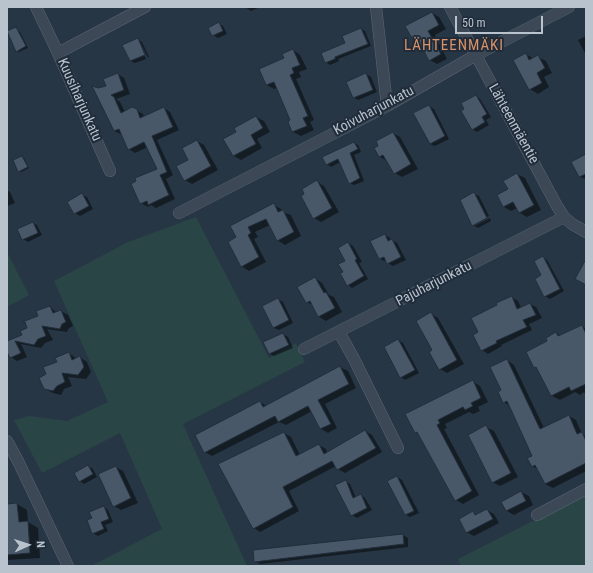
<!DOCTYPE html>
<html>
<head>
<meta charset="utf-8">
<style>
  body { margin:0 }
  #map { position:relative; width:593px; height:573px; overflow:hidden; background:#273645; font-family:"Roboto Condensed",sans-serif }
  canvas { display:block }
  .frame { position:absolute; inset:0; border:8px solid #b9c3ce; pointer-events:none }
  .north { position:absolute; left:8px; top:525px; width:40px; height:40px; -webkit-text-stroke:3px #202c3a; paint-order:stroke; rotate:87deg; font-size:11px; font-weight:700; line-height:16px; text-align:center; color:#b9c3ce }
  .north::after { content:''; display:block; margin:auto; width:14px; height:18px; background:#b9c3ce; clip-path:polygon(50% 0,100% 100%,50% 72%,0 100%) }
  .scale { position:absolute; left:455px; top:16px; width:88px; height:18px; box-sizing:border-box; border:2px solid #b9c3ce; border-top:0; padding-left:5px; font-size:12px; line-height:14px; white-space:nowrap; color:#b9c3ce; -webkit-text-stroke:3px #202c3a; paint-order:stroke }
</style>
</head>
<body>
<div id="map">
<canvas width="593" height="573"></canvas>
<div class="frame"></div>
<div class="north">N</div>
<div class="scale">50 m</div>
</div>
<script>
const g = document.querySelector('canvas').getContext('2d');
g.lineJoin = 'round';
function paint(path, color) { g.fillStyle = color; g.fill(path, 'evenodd'); }
const toPath = rows => new Path2D(rows.map(r => 'M' + r).join(''));
function strokePath(path, color, width, dash) { g.strokeStyle = color; g.lineWidth = width; g.lineCap = dash ? 'butt' : 'round'; g.setLineDash(dash || []); g.stroke(path); }
function drawText(font, color, halo, rows, align = 'center') {
  g.font = font + ' "Roboto Condensed",sans-serif'; g.lineWidth = 4; g.setLineDash([]); g.textBaseline = 'middle'; g.strokeStyle = halo; g.fillStyle = color; for (const [text, x, y, turn = 0] of rows) {
    g.save(); g.translate(x, y); g.rotate((+turn || 0) * Math.PI / 180); g.textAlign = isNaN(turn) ? turn : align; if (halo) g.strokeText(text, 0, 0); g.fillText(text, 0, 0); g.restore();
  }
}
const green = toPath([
  [196,217,269,358,296,343,305,362,183,424,247,566,91,566,162,529,120,433,42,473,14,420,29,416,67,421,108,402,54,281,128,242],
  [7,252,29,295,7,307],
  [586,494,586,565,580,566,461,566,458,559]
]);
const shadow = toPath([
  [245,7,260,7,251,11],
  [432,13,439,17,446,29,435,35,447,59,437,64,430,60,426,53,419,49,407,26],
  [219,24,223,26,227,34,218,38,213,35],
  [361,29,365,31,371,46,338,59,339,61,330,65,326,62],
  [18,31,20,32,28,48,19,52,17,51],
  [586,36,586,55,578,40],
  [138,39,142,42,149,57,148,58,140,42,138,42,146,59,135,63,131,61],
  [293,50,300,55,307,69,299,72,301,77,296,79,314,120,310,122,314,130,301,136,293,132,289,122,292,121,277,88,274,89,267,85,285,58],
  [526,54,534,59,538,57,546,61,552,73,544,77,549,87,538,94,530,89],
  [118,74,124,78,130,94,116,99,120,102,125,112,132,108,143,114,144,117,164,108,170,112,179,130,157,140,173,175,166,179,175,199,156,208,151,205,148,207,141,203,158,169,148,147,135,153,129,149,122,134,121,134,114,131,98,90,107,86],
  [366,74,371,77,377,92,358,100,353,97],
  [476,96,480,99,491,117,486,120,489,125,477,132,472,129,466,109],
  [429,106,434,109,449,139,435,146,430,144],
  [256,117,264,121,270,132,257,139,262,148,241,160,234,156,237,133],
  [393,133,400,137,418,169,402,177,395,173,387,161,380,157,375,149],
  [197,141,204,145,218,170,192,184,185,180],
  [354,143,358,145,361,152,354,155,364,181,354,185,350,183,340,162,331,167,327,164],
  [586,155,586,179,585,179,580,177],
  [22,157,24,158,29,168,21,172,19,171],
  [517,174,525,178,541,210,527,217,520,213,517,208,511,211,504,207,509,190],
  [317,182,324,186,339,212,321,222,314,218,306,194],
  [7,190,10,192,15,203,7,206],
  [474,194,479,196,489,216,474,223,474,226,490,218,491,221,478,228,473,225],
  [82,195,87,197,93,209,80,216,75,213],
  [274,205,281,209,282,212,291,215,301,236,285,245,277,240,270,225,255,232,258,237,254,239,266,262,249,271,241,266,237,238,231,226],
  [33,223,37,225,42,235,28,242,23,239],
  [385,235,390,238,391,241,392,240,397,243,406,260,393,266,388,263,386,260,384,261,379,258],
  [348,243,353,246,362,262,359,263,368,279,352,288,348,285,344,272],
  [543,258,547,260,564,291,550,299,545,296],
  [315,278,322,283,329,295,334,297,342,312,326,321,319,317,314,306,307,302],
  [512,297,518,301,521,308,530,304,536,307,542,318,529,324,532,330,501,345,502,346,488,354,482,350,479,333],
  [278,299,283,302,293,323,279,330,274,328,263,306],
  [50,307,57,313,61,311,68,315,73,326,69,328,67,332,47,329,53,340,45,343,41,348,21,344,27,357,17,361,11,357,7,350,7,343,23,335,28,328,24,322,39,316],
  [431,314,438,318,464,364,447,373,440,369],
  [582,326,586,329,586,396,584,392,580,395,575,392,560,400,552,396,539,370,534,367,549,342,556,333,561,336],
  [283,334,288,337,293,348,274,356,270,354],
  [398,340,403,343,419,373,405,380,401,377],
  [69,353,77,359,80,357,87,362,91,372,86,379,68,377,72,386,64,389,61,395,53,393,45,389,47,375],
  [507,360,514,365,544,428,569,416,576,420,582,434,586,436,586,471,553,488,545,484,539,470,532,466,533,456,510,406,504,402,502,391],
  [340,367,348,371,356,388,325,404,337,428,328,433,321,429,312,411,286,425,279,422,212,456,205,452,260,402,267,406],
  [473,382,480,386,488,402,478,407,480,411,473,414,469,412,445,424,447,428,444,429,479,495,463,504,456,500,420,435,416,432],
  [486,427,494,431,518,477,500,486,492,482],
  [365,431,372,435,382,452,345,473,338,469,336,466,289,491,299,511,260,532,254,528,284,433,291,437,300,455,319,445,326,449,327,453],
  [88,466,93,469,97,477,84,484,80,481],
  [116,467,123,471,138,503,121,510,114,506],
  [397,477,402,480,419,513,410,517,406,515],
  [345,481,350,484,356,498,361,495,365,498,372,510,357,518,352,515],
  [521,492,529,496,533,505,514,515,507,511,503,502],
  [17,504,27,510,28,522,38,528,40,558,7,560,7,505],
  [104,507,108,510,113,522,105,525,108,531,98,536,93,533,93,519],
  [487,510,494,514,499,523,474,536,466,532,473,513,477,515],
  [403,535,408,538,408,547,260,564,255,561]
]);
const building = toPath([
  [432,12,439,25,428,31,441,54,429,61,422,47,418,49,405,26,432,12],
  [219,22,223,31,212,36,208,28,219,22],
  [16,27,26,46,16,52,7,31,16,27],
  [361,28,368,44,335,57,335,59,325,63,321,53,345,43,342,36,361,28],
  [138,38,145,55,130,61,122,45,138,38],
  [293,49,300,65,292,68,294,73,290,75,308,116,303,118,307,126,292,132,288,122,290,120,274,82,266,85,259,69,284,58,282,54,293,49],
  [526,53,529,60,538,55,545,68,537,73,542,83,529,90,513,60,526,53],
  [118,73,124,90,111,95,114,97,121,113,132,107,137,109,140,118,164,107,173,127,152,136,167,172,160,175,169,195,148,205,147,201,140,204,131,184,136,181,135,178,157,169,144,142,128,150,119,129,114,131,92,86,98,88,106,86,103,79,118,73],
  [366,73,373,90,353,98,346,82,366,73],
  [476,95,487,114,482,117,485,122,472,130,461,111,464,109,461,103,476,95],
  [429,105,445,136,430,144,413,113,429,105],
  [256,116,263,128,251,135,256,144,233,156,223,139,236,132,234,128,256,116],
  [393,132,411,164,394,174,383,155,379,157,374,148,378,146,376,141,393,132],
  [197,140,211,166,184,181,176,166,188,160,182,148,197,140],
  [354,142,358,149,350,153,360,178,349,184,338,159,326,165,322,157,354,142],
  [586,154,586,174,579,177,571,162,586,154],
  [22,156,28,167,18,172,13,160,22,156],
  [517,173,534,205,519,213,513,202,503,207,497,195,508,189,503,181,517,173],
  [317,180,332,208,313,219,301,196,304,194,302,189,317,180],
  [474,192,487,218,472,226,460,200,474,192],
  [82,193,89,206,74,214,67,202,82,193],
  [274,203,278,212,283,210,294,232,277,241,266,219,248,227,251,233,248,235,259,257,241,267,228,242,236,237,230,226,274,203],
  [33,222,38,233,22,240,17,229,33,222],
  [385,234,388,241,392,239,401,257,387,264,384,257,379,259,370,241,385,234],
  [348,242,357,259,355,260,364,276,347,286,340,273,343,272,338,264,345,261,338,248,348,242],
  [543,256,560,289,544,297,535,279,541,275,534,261,543,256],
  [586,259,586,285,575,279,586,259],
  [315,277,324,293,326,292,335,308,318,317,310,301,306,303,297,287,315,277],
  [512,296,517,309,530,303,536,315,523,320,527,327,496,341,497,343,481,351,473,335,478,332,471,318,497,305,496,303,512,296],
  [278,298,289,320,273,328,262,306,278,298],
  [50,306,53,313,61,310,66,322,62,324,60,329,42,326,46,336,38,339,34,345,15,341,21,353,10,358,7,352,7,341,22,335,20,331,27,328,25,322,22,322,38,316,36,311,50,306],
  [431,312,457,360,439,370,429,352,432,350,416,321,431,312],
  [582,325,586,334,586,384,571,391,569,387,551,396,536,367,534,368,526,352,547,341,546,338,556,332,558,336,582,325],
  [283,333,289,345,269,354,263,342,283,333],
  [398,339,415,370,400,378,384,347,398,339],
  [69,352,72,360,80,356,84,367,78,375,62,373,65,382,57,386,53,391,44,389,39,378,46,374,43,367,57,362,55,358,69,352],
  [507,359,540,429,569,415,577,434,582,432,586,441,586,463,545,484,535,465,532,467,527,458,532,456,507,401,503,403,498,392,501,390,490,367,507,359],
  [340,366,349,384,318,400,331,424,320,429,308,406,278,422,275,416,204,453,195,435,260,401,263,407,340,366],
  [473,380,481,398,471,403,473,406,465,410,463,407,438,420,440,423,437,425,472,491,455,501,417,432,415,433,405,414,473,380],
  [486,425,511,473,492,483,468,435,486,425],
  [365,430,376,448,337,470,332,461,283,487,293,507,253,529,218,464,284,432,296,456,319,444,324,454,365,430],
  [88,465,93,474,79,482,74,473,88,465],
  [116,466,131,498,113,507,98,474,116,466],
  [397,476,414,511,405,515,387,481,397,476],
  [346,480,353,498,361,494,367,508,351,516,335,485,346,480],
  [521,491,526,501,506,511,501,502,521,491],
  [17,503,19,522,28,521,30,553,7,555,7,504,17,503],
  [104,506,109,519,101,522,104,529,92,534,87,520,92,518,89,512,104,506],
  [487,509,493,519,466,533,459,519,473,511,475,515,487,509],
  [403,534,404,544,254,562,253,550,403,534]
]);
const minor = toPath([
  [36,7,58,53],
  [376,7,387,106],
  [450,7,557,206,564,217,572,224,586,232],
  [110,171,58,53,145,7],
  [179,213,387,106,476,55,569,7],
  [339,332,354,359,398,448],
  [304,349,564,217],
  [7,441,18,461,68,566],
  [537,515,586,489]
]);
const streetNames = [
  ["Kuusiharjunkatu",79,100,66],
  ["Koivuharjunkatu",374,111,-28],
  ["Lähteenmäentie",513,124,61],
  ["Pajuharjunkatu",434,284,-27]
];
const neighbourhoodNames = [
  ["LÄHTEENMÄKI",454,46]
];
paint(green, '#294546');
paint(shadow, '#0007');
paint(building, '#485869');
strokePath(building, '#222e3c', 1);
strokePath(minor, '#5a6672', 12);
strokePath(minor, '#3c4855', 11);
drawText('14px', '#b9c3ce', '#202c3a', streetNames);
g.letterSpacing = '1px';
drawText('15px', '#da9268', '#202c3a', neighbourhoodNames);
g.letterSpacing = '0px';
</script>
</body>
</html>
